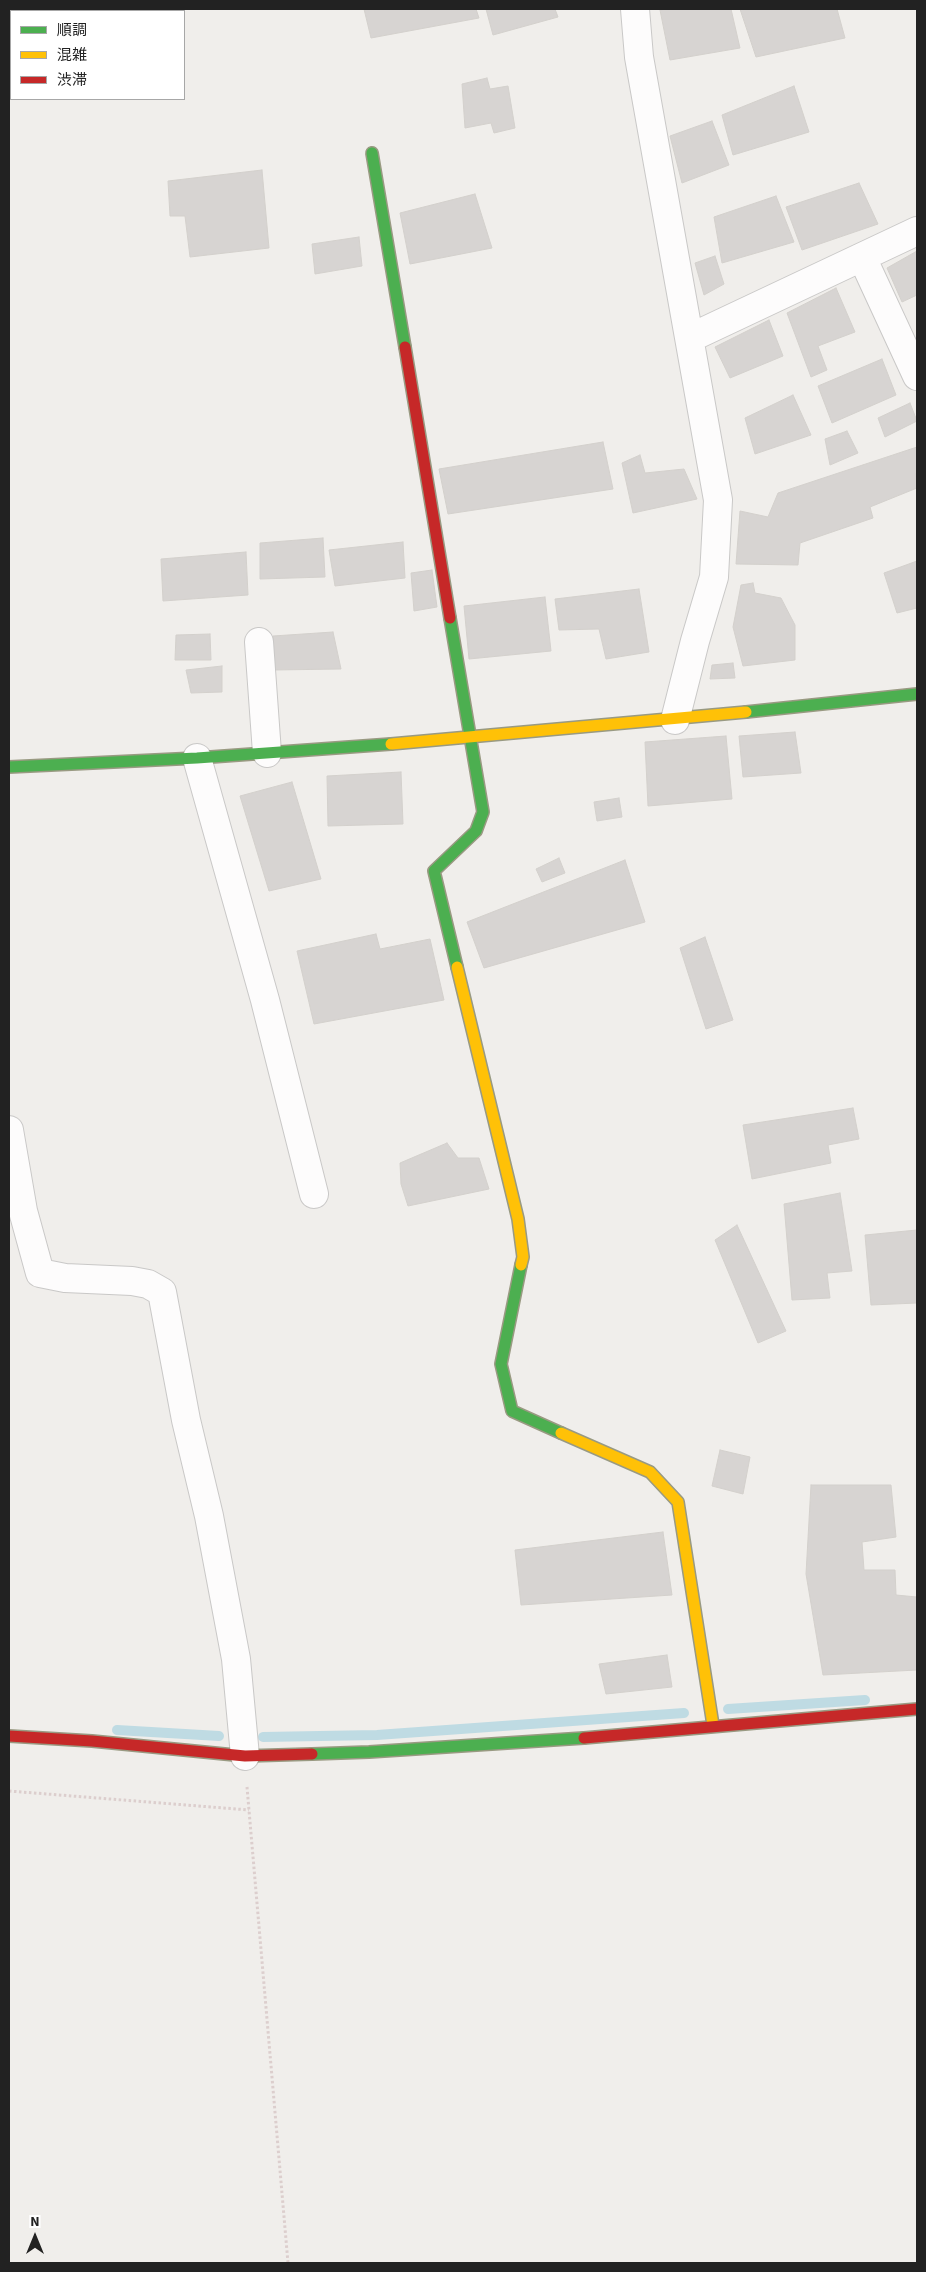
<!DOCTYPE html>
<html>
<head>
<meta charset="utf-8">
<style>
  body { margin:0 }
  #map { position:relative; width:926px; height:2272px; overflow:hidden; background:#f0eeeb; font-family:"Source Sans 3","Noto Sans JP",sans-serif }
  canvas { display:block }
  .frame { position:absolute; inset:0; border:10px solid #222; pointer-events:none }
  .legend { position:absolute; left:10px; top:10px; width:175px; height:90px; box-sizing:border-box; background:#fff; border:1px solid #a7a7a7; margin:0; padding:6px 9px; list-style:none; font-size:15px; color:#222 }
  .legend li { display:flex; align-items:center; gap:10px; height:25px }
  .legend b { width:25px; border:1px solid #a7a7a7 }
  .north { position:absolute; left:10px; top:2212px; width:50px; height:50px; -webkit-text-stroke:4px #fff; paint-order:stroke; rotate:0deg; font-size:14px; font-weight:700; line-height:20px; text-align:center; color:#222 }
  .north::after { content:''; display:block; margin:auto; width:18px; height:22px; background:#222; clip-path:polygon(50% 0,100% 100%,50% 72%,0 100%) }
</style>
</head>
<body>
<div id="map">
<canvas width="926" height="2272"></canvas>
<div class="frame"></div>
<ul class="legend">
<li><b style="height:6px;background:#4caf50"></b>順調</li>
<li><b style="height:6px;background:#ffc107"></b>混雑</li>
<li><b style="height:6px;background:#c62828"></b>渋滞</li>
</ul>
<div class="north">N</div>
</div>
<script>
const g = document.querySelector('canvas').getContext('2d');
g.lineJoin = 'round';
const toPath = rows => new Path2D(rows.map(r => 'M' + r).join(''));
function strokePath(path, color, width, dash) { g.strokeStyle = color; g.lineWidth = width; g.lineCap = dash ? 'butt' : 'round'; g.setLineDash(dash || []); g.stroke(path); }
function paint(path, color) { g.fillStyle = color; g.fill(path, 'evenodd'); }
const stream = toPath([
  [728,1709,865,1700],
  [117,1730,219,1736],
  [263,1737,377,1735,684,1713]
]);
const building = toPath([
  [364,9,476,9,479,18,371,38,364,9],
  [486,9,555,9,558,17,493,35,486,9],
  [667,9,731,9,740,48,670,60,660,10,667,9],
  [740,9,837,9,845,38,756,57,740,9],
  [487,78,490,89,508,86,515,128,494,133,491,123,465,128,462,84,487,78],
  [794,86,809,132,733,155,722,115,794,86],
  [712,121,729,165,682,183,670,136,712,121],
  [262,170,269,248,190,257,185,216,170,216,168,181,262,170],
  [859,183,878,224,802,250,786,207,859,183],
  [475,194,492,248,410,264,400,213,475,194],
  [776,196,794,242,722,263,714,217,776,196],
  [359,237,362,266,315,274,312,244,359,237],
  [917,251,917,295,902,302,887,268,917,251],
  [715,256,724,284,704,295,695,263,715,256],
  [836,288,855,332,818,346,827,370,811,377,787,313,836,288],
  [769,320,783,356,730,378,715,347,769,320],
  [882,359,896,395,832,423,818,386,882,359],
  [793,395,811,435,755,454,745,418,793,395],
  [910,403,917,421,885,437,878,418,910,403],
  [847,431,858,453,830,465,825,439,847,431],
  [603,442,613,489,448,514,439,469,603,442],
  [917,447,917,473,916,473,917,488,870,507,873,518,800,543,798,565,736,564,740,511,768,517,778,493,917,447],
  [640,455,645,473,684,469,697,499,633,513,622,463,640,455],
  [323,538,325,577,260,579,260,543,323,538],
  [403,542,405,578,335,586,329,550,403,542],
  [246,552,248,595,163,601,161,559,246,552],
  [917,561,917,608,897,613,884,573,917,561],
  [432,570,437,607,414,611,411,573,432,570],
  [753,583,755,593,781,598,795,625,795,660,743,666,733,627,741,585,753,583],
  [639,589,649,652,606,659,599,629,559,630,555,599,639,589],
  [545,597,551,651,469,659,464,606,545,597],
  [333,632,341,669,273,670,273,636,333,632],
  [210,634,211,660,175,660,176,635,210,634],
  [733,663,735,678,710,679,712,665,733,663],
  [222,666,222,692,191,693,186,670,222,666],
  [795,732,801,773,743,777,739,736,795,732],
  [726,736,732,799,648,806,645,742,726,736],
  [401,772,403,824,328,826,327,776,401,772],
  [292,782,321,879,269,891,240,796,292,782],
  [619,798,622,817,597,821,594,802,619,798],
  [559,858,565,873,542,882,536,869,559,858],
  [625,860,645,922,484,968,467,922,625,860],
  [376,934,380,949,430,939,444,1000,314,1024,297,951,376,934],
  [705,937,733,1020,706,1029,680,948,705,937],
  [853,1108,859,1139,828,1145,831,1163,752,1179,743,1125,853,1108],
  [447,1143,458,1158,479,1158,489,1189,408,1206,401,1184,400,1163,447,1143],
  [840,1193,852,1271,827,1273,830,1298,792,1300,784,1204,840,1193],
  [737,1225,786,1331,758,1343,715,1240,737,1225],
  [917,1230,917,1303,871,1305,865,1235,917,1230],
  [720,1450,750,1457,743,1494,712,1486,720,1450],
  [811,1485,891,1485,896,1537,862,1542,864,1570,895,1570,896,1595,917,1597,917,1670,823,1675,806,1574,811,1485],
  [663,1532,672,1595,521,1605,515,1550,663,1532],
  [667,1655,672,1687,606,1694,599,1664,667,1655]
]);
const path = toPath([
  [247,1787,288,2263],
  [9,1791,249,1810]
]);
const street = toPath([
  [635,9,639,57,718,500,714,577,695,641,675,720],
  [862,257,917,376],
  [690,338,917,231],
  [259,642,267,753],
  [197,758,265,1000,314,1194],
  [9,1130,23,1211,40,1273,65,1278,132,1281,148,1284,162,1292,186,1420,209,1516,236,1659,245,1756]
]);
const fast = toPath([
  [372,153,405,347],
  [450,618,483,812,476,831,434,871,457,967],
  [746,712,917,694],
  [9,767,197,758,391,744],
  [521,1265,501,1364,512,1411,561,1433],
  [312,1754,369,1752,584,1738]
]);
const slow = toPath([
  [391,744,746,712],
  [457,967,518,1219,523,1257,521,1265],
  [561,1433,650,1472,678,1502,713,1725]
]);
const jam = toPath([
  [405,347,450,618],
  [9,1736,92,1741,245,1756,312,1754],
  [584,1738,917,1709]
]);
strokePath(stream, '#bfdbe3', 10);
paint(building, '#d7d4d2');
strokePath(building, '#d3d0cc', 1);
strokePath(street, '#c9c8c7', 30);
strokePath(fast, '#999a82', 14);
strokePath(slow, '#999a82', 14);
strokePath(jam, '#999a82', 14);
strokePath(path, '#dccecd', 3, [2.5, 2.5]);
strokePath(street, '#fdfcfc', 28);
strokePath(fast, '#4caf50', 11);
strokePath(slow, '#ffc107', 11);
strokePath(jam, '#c62828', 11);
</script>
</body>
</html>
